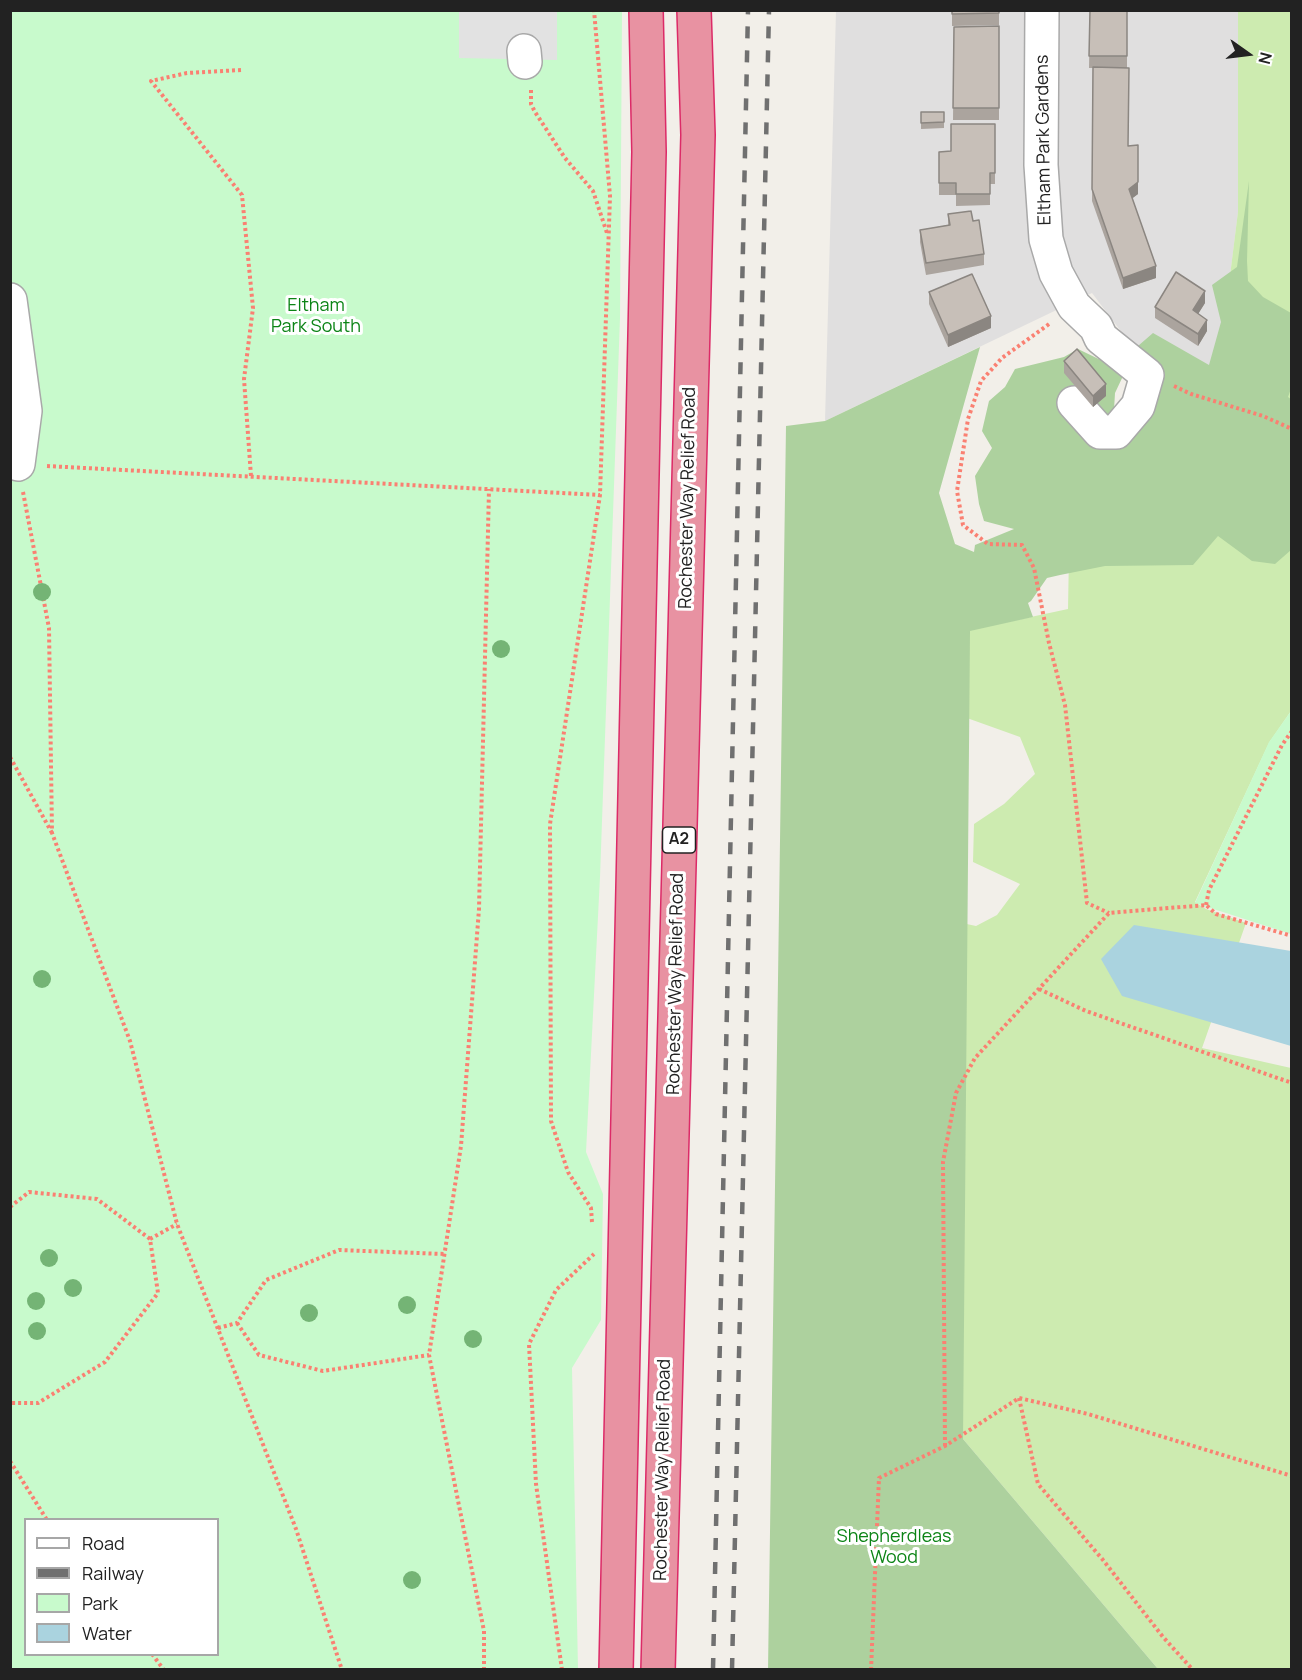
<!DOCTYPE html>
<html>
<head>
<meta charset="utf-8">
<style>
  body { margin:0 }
  #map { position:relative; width:1302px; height:1680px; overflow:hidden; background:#f2efe9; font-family:Manrope,sans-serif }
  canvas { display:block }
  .frame { position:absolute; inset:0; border:12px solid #222; pointer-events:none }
  .legend { position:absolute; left:24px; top:1518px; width:195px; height:138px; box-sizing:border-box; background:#fff; border:2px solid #a7a7a7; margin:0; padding:8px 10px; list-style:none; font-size:18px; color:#222 }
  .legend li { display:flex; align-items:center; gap:12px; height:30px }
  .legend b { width:30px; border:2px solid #a7a7a7 }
  .north { position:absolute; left:1218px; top:24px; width:60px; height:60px; -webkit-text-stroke:4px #fff; paint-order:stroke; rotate:104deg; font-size:16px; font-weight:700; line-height:24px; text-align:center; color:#222 }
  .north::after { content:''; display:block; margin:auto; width:21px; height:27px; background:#222; clip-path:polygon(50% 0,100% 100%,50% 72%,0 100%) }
</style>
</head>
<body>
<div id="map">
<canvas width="1302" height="1680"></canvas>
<div class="frame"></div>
<ul class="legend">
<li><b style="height:8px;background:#fff"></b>Road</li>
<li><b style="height:8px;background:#707070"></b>Railway</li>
<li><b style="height:16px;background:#c8facc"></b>Park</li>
<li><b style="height:16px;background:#aad3df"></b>Water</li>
</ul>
<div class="north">N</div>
</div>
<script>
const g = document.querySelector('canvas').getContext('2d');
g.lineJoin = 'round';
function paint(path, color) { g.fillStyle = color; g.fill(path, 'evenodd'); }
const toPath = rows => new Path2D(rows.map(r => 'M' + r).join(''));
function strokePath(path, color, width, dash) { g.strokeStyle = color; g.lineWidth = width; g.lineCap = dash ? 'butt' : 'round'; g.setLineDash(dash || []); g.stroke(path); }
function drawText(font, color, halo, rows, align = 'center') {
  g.font = font + ' Manrope,sans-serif'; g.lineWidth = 6; g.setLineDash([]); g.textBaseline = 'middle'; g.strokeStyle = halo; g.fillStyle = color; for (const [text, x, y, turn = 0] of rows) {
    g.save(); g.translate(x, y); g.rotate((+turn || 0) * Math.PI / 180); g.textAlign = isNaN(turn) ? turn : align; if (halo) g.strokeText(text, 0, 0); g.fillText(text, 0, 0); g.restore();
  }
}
const residential = toPath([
  [836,11,1238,11,1238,212,1227,300,1274,405,1145,363,1092,293,825,421]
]);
const grass = toPath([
  [1238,11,1291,11,1291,401,1274,405,1227,300,1238,212],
  [1291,495,1291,711,1269,743,1195,902,1206,909,1246,923,1202,1048,1291,1068,1291,1669,1158,1669,963,1439,948,920,976,926,997,915,1020,884,973,862,974,824,1004,804,1035,774,1020,737,953,713,970,630,1068,609,1069,554]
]);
const forest = toPath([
  [1249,181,1247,261,1248,281,1263,297,1291,313,1292,386,1288,397,1292,400,1291,550,1275,564,1252,561,1218,536,1193,565,1105,566,1060,575,1047,578,1031,601,1028,603,1033,617,970,631,963,1439,1158,1669,768,1670,786,426,825,421,980,347,939,493,955,544,974,552,975,545,1014,529,984,521,979,504,975,476,992,448,982,431,989,401,1005,387,1015,369,1064,357,1078,349,1111,365,1123,376,1115,393,1114,410,1152,406,1165,374,1138,346,1153,333,1209,365,1221,322,1212,285,1237,267]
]);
const park = toPath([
  [11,11,622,11,620,318,600,877,586,1152,603,1194,601,1320,572,1368,578,1669,11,1670],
  [26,1520,218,1520,218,1654,26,1654],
  [1291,711,1291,934,1195,903,1269,742]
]);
const parking = toPath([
  [459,11,557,11,557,60,459,58]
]);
const water = toPath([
  [1134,925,1291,951,1291,1046,1122,996,1101,959]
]);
const path = toPath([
  [241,70,187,73,151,81,242,195,253,308,244,379,251,476],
  [531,90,531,104,535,112,565,158,593,191,607,233],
  [1049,324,1002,358,981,381,968,419,957,491,963,525,988,544,1022,545,1034,568,1049,643,1065,705,1087,903,1109,913],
  [1174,386,1191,394,1263,416,1292,429],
  [47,466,600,495],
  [23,492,49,628,52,833,130,1041,177,1224,296,1529,342,1670],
  [10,757,52,833],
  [1206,905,1209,890,1282,745,1292,731],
  [1039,989,1086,1011,1292,1083],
  [10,1207,29,1192,97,1199,150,1239,158,1293,105,1362,38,1403,10,1403],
  [592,1222,591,1208,568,1172,551,1121,550,824,600,495,610,196,594,10],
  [150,1239,177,1224],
  [237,1323,259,1355,323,1371,429,1355],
  [218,1328,237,1323,266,1280,339,1250,444,1254],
  [1019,1398,1038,1484,1103,1560,1163,1637,1193,1670],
  [945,1446,943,1162,956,1093,975,1058,1109,913,1206,905,1216,914,1292,936],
  [10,1461,47,1520],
  [152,1654,164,1670],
  [484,1670,484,1631,429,1355,461,1146,479,909,489,489],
  [562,1670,536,1484,529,1344,556,1290,594,1254],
  [871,1670,879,1478,945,1446,1019,1398,1088,1414,1292,1476]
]);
const minor = toPath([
  [1042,10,1041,165,1046,239,1056,273,1074,306,1096,327,1101,338,1147,375,1138,406,1116,432,1100,432,1074,403],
  [524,51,525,62],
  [10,300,25,411,18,464]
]);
const highway = toPath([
  [616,1670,649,152,646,10],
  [658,1670,698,135,694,10]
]);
const rail = toPath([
  [713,1670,748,10],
  [732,1670,769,10]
]);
const trees = [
  [42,592],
  [501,649],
  [42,979],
  [49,1258],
  [73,1288],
  [36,1301],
  [407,1305],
  [309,1313],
  [37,1331],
  [473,1339],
  [412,1580]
];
const wall = toPath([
  [952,10,999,10,999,25,952,26],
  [1090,10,1127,10,1127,68,1128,146,1138,145,1138,194,1132,198,1156,278,1123,289,1092,201,1093,68,1089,68],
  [999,26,999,120,953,120,954,27],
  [921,112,944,122,944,128,921,129],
  [995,124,995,184,990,184,990,205,956,206,956,195,939,195,939,152,951,151],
  [948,214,973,221,984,254,984,265,926,275,920,242,920,230,948,225],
  [929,292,991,328,948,347,929,304],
  [1205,303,1198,314,1207,331,1198,346,1155,318,1155,307],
  [1064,361,1106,396,1093,407,1064,373]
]);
const shadedWall = toPath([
  [1138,182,1138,194,1129,201,1129,189],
  [1156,266,1156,278,1123,289,1123,278],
  [1205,291,1205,303,1193,322,1193,310],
  [991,316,991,328,948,347,948,335],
  [1207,320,1207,331,1198,346,1198,334],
  [1106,384,1106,396,1093,407,1093,396]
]);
const building = toPath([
  [952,10,999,10,999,13,952,14,952,10],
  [1090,10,1127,10,1127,56,1089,56,1090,10],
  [999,26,999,108,953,108,954,27,999,26],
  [1093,67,1129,68,1128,146,1138,145,1138,182,1129,189,1156,266,1123,278,1092,189,1093,67],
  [921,112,944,112,944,122,921,123,921,112],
  [951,124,995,124,995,173,990,173,990,194,956,194,956,183,939,183,939,152,951,151,951,124],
  [971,211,973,221,979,220,984,254,926,263,920,230,950,225,948,214,971,211],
  [1176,272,1205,291,1193,310,1207,320,1198,334,1155,307,1176,272],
  [972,274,991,316,948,335,929,292,972,274],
  [1077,349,1106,384,1093,396,1064,361,1077,349]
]);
const shields = [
  [679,840,33]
];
const shieldNames = [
  ["A2",679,840]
];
const streetNames = [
  ["Eltham Park Gardens",1044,140,-91],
  ["Rochester Way Relief Road",688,498,-89],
  ["Rochester Way Relief Road",676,984,-89],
  ["Rochester Way Relief Road",663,1470,-89]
];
const parkNames = [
  ["Eltham",316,306],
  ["Park South",316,327],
  ["Shepherdleas",894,1537],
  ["Wood",894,1558]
];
paint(residential, '#e0dfdf');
paint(grass, '#cdebb0');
paint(forest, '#add19e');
paint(park, '#c8facc');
paint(parking, '#e2e2e2');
paint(water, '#aad3df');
strokePath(minor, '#a9a9a9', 36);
strokePath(highway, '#dc2a67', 36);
strokePath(path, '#fa8072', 4, [3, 3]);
strokePath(minor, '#fff', 33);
strokePath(highway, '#e892a2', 33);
strokePath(rail, '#707070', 4.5, [12, 12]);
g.fillStyle = '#74b475';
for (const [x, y] of trees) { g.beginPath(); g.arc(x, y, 9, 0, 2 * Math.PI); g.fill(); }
paint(wall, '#aba49e');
paint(shadedWall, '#8b8681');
paint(building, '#c7bfb8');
strokePath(building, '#8b8681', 1.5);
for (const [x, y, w] of shields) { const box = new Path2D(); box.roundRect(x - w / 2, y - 13, w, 26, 4.5); g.fillStyle = '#fff'; g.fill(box); strokePath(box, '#222', 1.5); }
drawText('bold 16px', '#222', null, shieldNames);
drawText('18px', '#222', '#fff', streetNames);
drawText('18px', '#0c8416', '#fff', parkNames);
</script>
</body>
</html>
